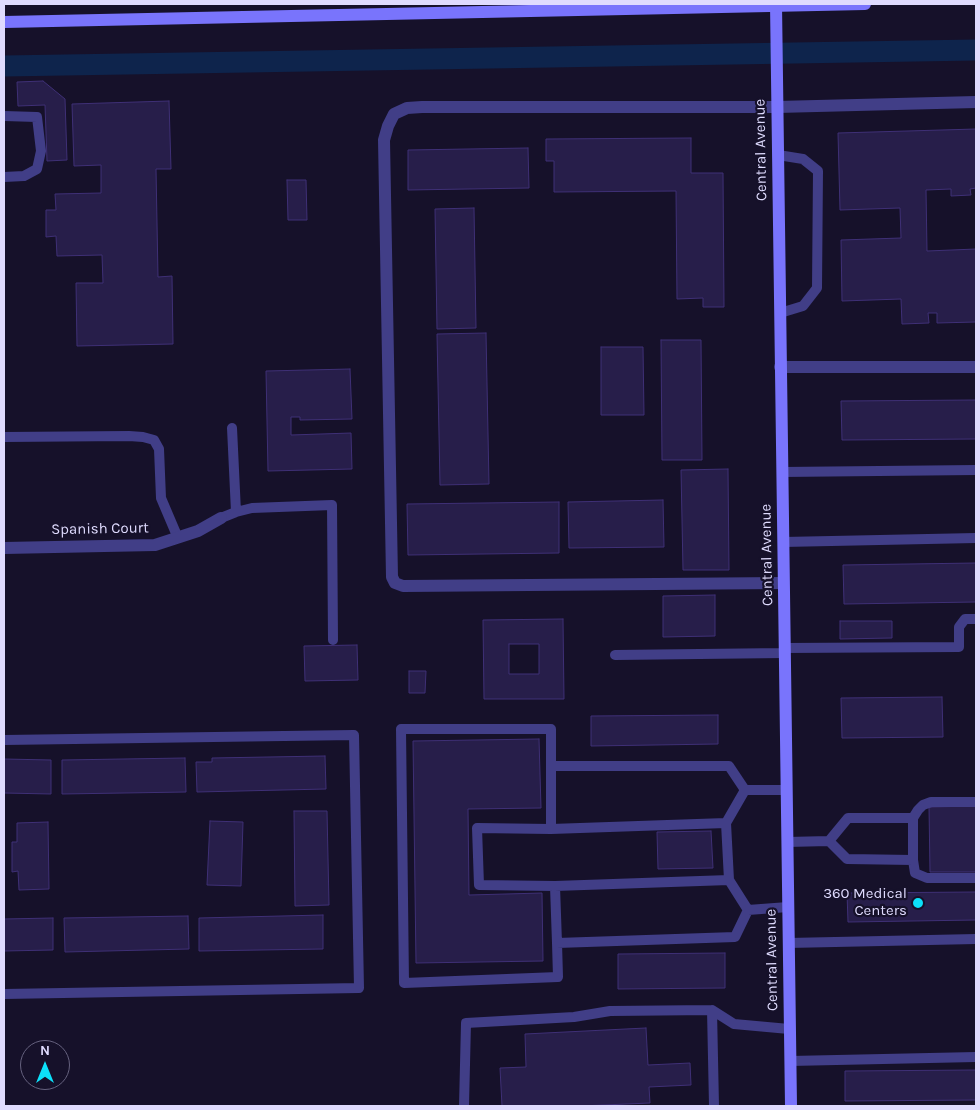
<!DOCTYPE html>
<html>
<head>
<meta charset="utf-8">
<style>
  body { margin:0 }
  #map { position:relative; width:980px; height:1110px; overflow:hidden; background:#16112a; font-family:Karla,sans-serif }
  canvas { display:block }
  .frame { position:absolute; inset:0; border:5px solid #dfdbfe; pointer-events:none }
  .north { position:absolute; left:20px; top:1040px; width:50px; height:50px; box-sizing:border-box; background:#16112a; border:1px solid #66627f; border-radius:50%; rotate:0deg; font-size:14px; font-weight:700; line-height:20px; text-align:center; color:#dfdbfe }
  .north::after { content:''; display:block; margin:auto; width:18px; height:22px; background:#0ce0f9; clip-path:polygon(50% 0,100% 100%,50% 72%,0 100%) }
</style>
</head>
<body>
<div id="map">
<canvas width="980" height="1110"></canvas>
<div class="frame"></div>
<div class="north">N</div>
</div>
<script>
const g = document.querySelector('canvas').getContext('2d');
g.lineJoin = 'round';
const toPath = rows => new Path2D(rows.map(r => 'M' + r).join(''));
function strokePath(path, color, width, dash) { g.strokeStyle = color; g.lineWidth = width; g.lineCap = dash ? 'butt' : 'round'; g.setLineDash(dash || []); g.stroke(path); }
function paint(path, color) { g.fillStyle = color; g.fill(path, 'evenodd'); }
function drawText(font, color, halo, rows, align = 'center') {
  g.font = font + ' Karla,sans-serif'; g.lineWidth = 4.5; g.setLineDash([]); g.textBaseline = 'middle'; g.strokeStyle = halo; g.fillStyle = color; for (const [text, x, y, turn = 0] of rows) {
    g.save(); g.translate(x, y); g.rotate((+turn || 0) * Math.PI / 180); g.textAlign = isNaN(turn) ? turn : align; if (halo) g.strokeText(text, 0, 0); g.fillText(text, 0, 0); g.restore();
  }
}
const canal = toPath([
  [4,66,976,50]
]);
const building = toPath([
  [43,81,65,99,67,160,47,161,45,105,18,106,17,82,43,81],
  [169,101,171,169,156,169,158,277,172,276,173,344,77,346,76,283,103,283,102,255,57,256,56,236,46,237,46,210,56,210,55,194,101,193,101,165,74,166,72,104,169,101],
  [976,129,976,188,970,189,971,195,951,196,951,189,926,190,927,251,976,249,976,322,937,323,937,313,928,313,929,323,902,324,901,299,842,301,841,240,901,238,900,208,840,210,838,133,976,129],
  [691,138,691,173,723,173,724,307,703,307,703,298,677,299,676,191,554,192,554,161,546,161,546,139,691,138],
  [528,148,529,188,408,190,408,150,528,148],
  [287,180,306,180,307,220,288,220,287,180],
  [474,208,476,328,437,329,435,209,474,208],
  [486,333,489,484,440,485,437,334,486,333],
  [661,340,701,340,702,460,662,460,661,340],
  [601,347,643,347,644,415,601,415,601,347],
  [350,369,352,419,300,420,300,417,291,417,291,435,351,433,352,469,268,471,266,371,350,369],
  [976,400,976,439,842,440,841,401,976,400],
  [728,469,729,570,683,570,681,470,728,469],
  [663,500,664,547,569,548,568,502,663,500],
  [559,502,559,553,408,555,407,504,559,502],
  [976,563,976,602,844,604,843,565,976,563],
  [715,595,715,636,663,637,663,596,715,595],
  [563,619,564,699,484,699,483,620,563,619],
  [509,644,539,644,539,674,509,674,509,644],
  [840,621,892,621,892,638,840,639,840,621],
  [357,645,358,680,305,681,304,646,357,645],
  [409,671,426,671,425,693,409,693,409,671],
  [942,697,943,737,842,738,841,698,942,697],
  [718,715,718,744,591,746,591,716,718,715],
  [539,739,541,808,468,809,469,895,542,893,543,961,416,963,413,741,539,739],
  [325,756,326,789,197,792,196,762,212,762,212,758,325,756],
  [185,758,186,792,62,794,62,760,185,758],
  [4,759,51,760,51,794,4,793,4,759],
  [976,806,976,872,930,872,929,807,976,806],
  [294,811,327,811,329,905,295,906,294,811],
  [210,821,243,822,241,886,207,885,210,821],
  [48,822,49,889,19,890,18,871,12,872,12,842,17,842,17,823,48,822],
  [711,831,713,868,658,869,657,832,711,831],
  [976,892,976,920,848,922,847,893,976,892],
  [323,915,323,949,199,951,199,918,323,915],
  [188,916,189,949,65,952,64,918,188,916],
  [53,918,53,950,4,951,4,919,53,918],
  [725,953,725,988,618,989,618,954,725,953],
  [646,1028,648,1065,690,1063,691,1085,649,1087,650,1103,580,1106,502,1106,500,1068,526,1067,525,1034,646,1028],
  [976,1070,976,1100,845,1101,845,1071,976,1070]
]);
const lane = toPath([
  [4,116,37,117,41,151,37,169,24,176,4,177],
  [778,155,803,159,818,171,817,288,803,306,780,313],
  [232,428,236,512],
  [4,437,129,436,143,437,154,440,159,449,161,498,178,538],
  [782,472,976,470],
  [221,518,236,512,252,508,332,505,333,640],
  [783,542,976,538],
  [784,648,959,647,959,627,965,619,976,619],
  [615,655,784,653],
  [4,740,354,735,359,988,4,994],
  [551,766,551,729,401,729,404,983,558,977,557,943],
  [745,790,726,823,729,880,748,910],
  [786,790,745,790,729,766,551,766,551,829,477,828,479,885,555,886,557,943,735,937,748,910,788,907],
  [913,818,913,860],
  [551,829,726,823],
  [829,841,848,818,913,818,918,810,923,805,931,802,976,802],
  [787,842,829,841,847,859,913,860,915,873,927,878,976,878],
  [555,886,729,880],
  [788,943,976,939],
  [712,1010,714,1106],
  [790,1061,976,1057],
  [464,1106,466,1023,574,1017,610,1011,712,1010,734,1024,789,1029]
]);
const street = toPath([
  [780,367,976,367],
  [4,548,155,545,198,531,221,518],
  [783,583,403,586,395,583,392,577,384,140,388,126,394,114,407,108,422,107,777,107,976,102]
]);
const secondary = toPath([
  [776,4,791,1106],
  [4,22,865,4]
]);
const markers = [
  [918,903,6,"#0ce0f9"]
];
const streetNames = [
  ["Central Avenue",761,150,-91],
  ["Spanish Court",100,529,-1],
  ["Central Avenue",767,555,-91],
  ["Central Avenue",772,960,-91]
];
const poiNames = [
  ["360 Medical",907,894],
  ["Centers",907,911]
];
strokePath(canal, '#0e244c', 21);
paint(building, '#271e4a');
strokePath(building, '#3f3076', 1);
strokePath(lane, '#413e87', 10);
strokePath(street, '#413e87', 12);
strokePath(secondary, '#7974fc', 12);
for (const [x, y, r, color] of markers) { const dot = new Path2D(); dot.arc(x, y, r, 0, 2 * Math.PI); g.fillStyle = color; g.fill(dot); strokePath(dot, '#16112a', 2); }
drawText('15px', '#dfdbfe', '#16112a', streetNames);
drawText('15px', '#dfdbfe', '#16112a', poiNames, 'right');
</script>
</body>
</html>
